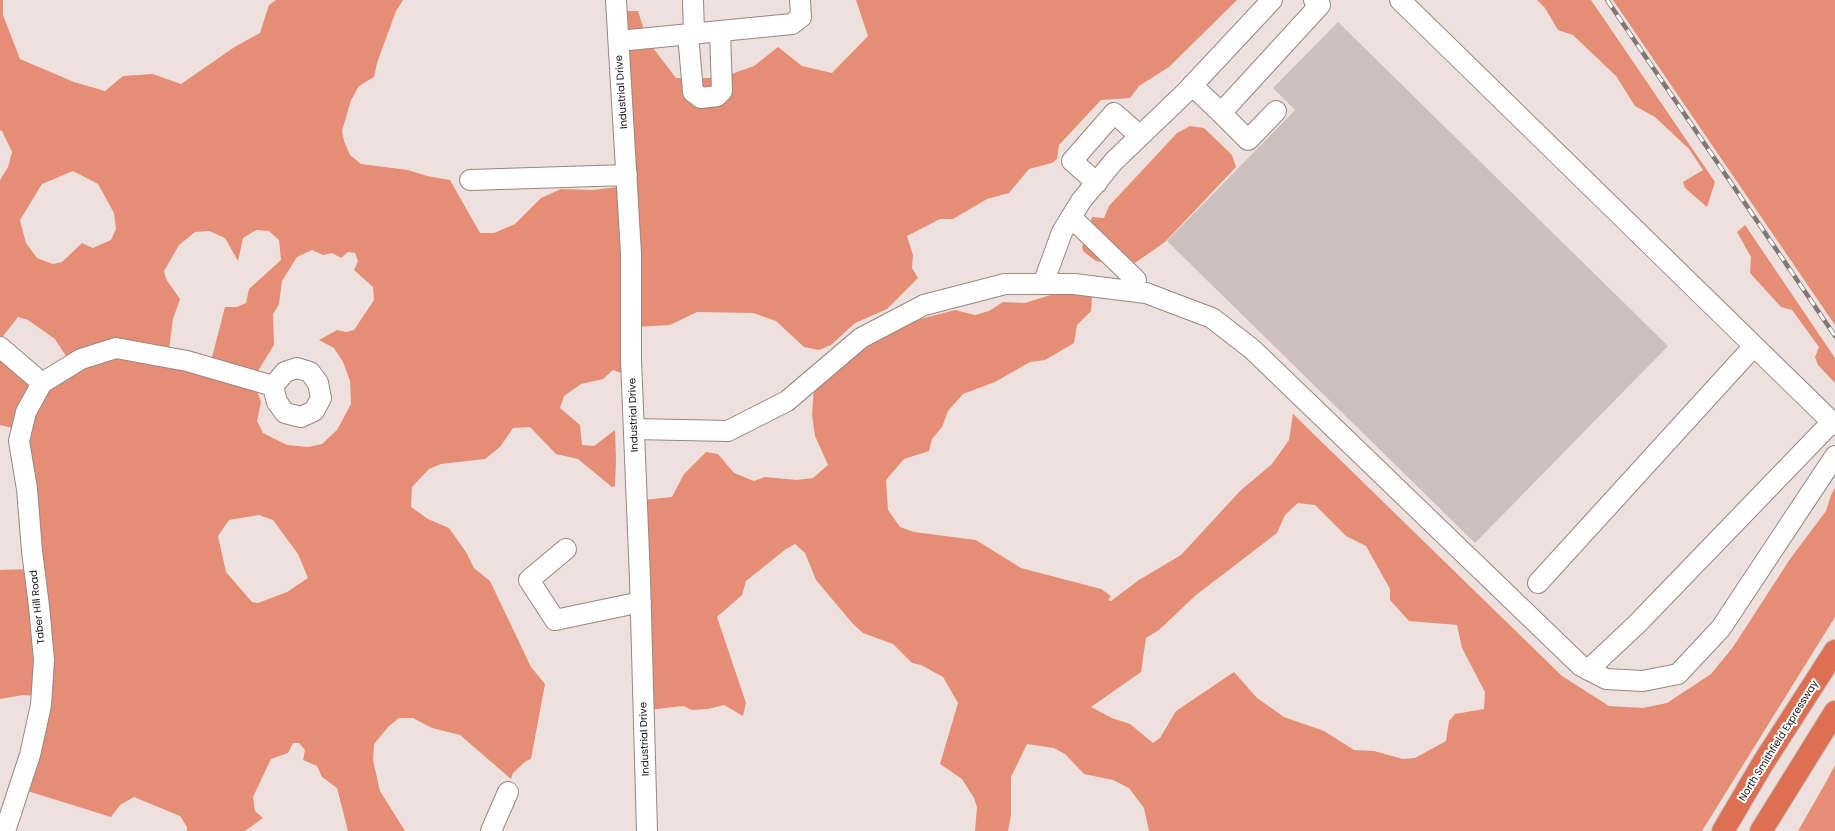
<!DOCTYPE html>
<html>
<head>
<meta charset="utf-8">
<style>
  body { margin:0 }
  canvas { display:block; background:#eee0dc }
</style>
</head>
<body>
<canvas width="1835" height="831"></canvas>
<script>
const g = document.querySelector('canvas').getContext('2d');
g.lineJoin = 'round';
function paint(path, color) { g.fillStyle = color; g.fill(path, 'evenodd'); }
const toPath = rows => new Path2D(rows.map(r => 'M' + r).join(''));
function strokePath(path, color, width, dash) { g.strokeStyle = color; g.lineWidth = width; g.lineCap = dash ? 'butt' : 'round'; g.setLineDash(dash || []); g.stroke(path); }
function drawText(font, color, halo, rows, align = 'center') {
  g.font = font + ' Poppins,sans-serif'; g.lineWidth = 4; g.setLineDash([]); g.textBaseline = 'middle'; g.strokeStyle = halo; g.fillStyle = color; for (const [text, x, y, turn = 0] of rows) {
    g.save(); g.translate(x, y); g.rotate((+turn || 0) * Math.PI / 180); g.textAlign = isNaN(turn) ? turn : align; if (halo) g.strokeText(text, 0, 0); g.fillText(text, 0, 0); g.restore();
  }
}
const forest = toPath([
  [0,0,3,0,3,15,20,59,74,82,105,91,123,76,153,74,181,84,236,46,260,33,269,5,276,0,403,0,396,11,377,63,374,77,359,86,351,100,342,131,344,141,350,155,361,164,408,170,427,176,450,180,480,233,494,233,515,224,541,198,561,189,593,190,625,186,618,11,638,11,647,40,676,78,720,78,754,66,778,47,802,66,832,73,868,36,856,0,1237,0,1169,67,1139,86,1130,98,1101,100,1059,145,1057,159,1052,163,1029,169,1009,193,987,199,953,219,940,219,907,236,913,255,912,268,918,278,887,309,855,323,831,345,819,350,804,347,776,321,753,313,697,312,670,325,635,327,634,378,613,370,603,379,581,384,564,396,560,408,580,425,582,445,594,446,615,430,616,459,615,486,612,487,578,459,556,454,530,427,513,428,500,447,485,459,441,464,429,469,412,487,411,507,428,519,449,528,466,552,474,568,490,581,531,667,545,684,531,759,526,761,513,773,511,779,460,735,432,728,413,718,399,718,389,726,374,744,373,760,380,791,405,831,348,831,337,788,322,777,317,766,303,760,305,750,299,743,293,743,288,753,271,759,253,797,255,811,263,818,245,831,187,831,187,827,180,816,134,797,120,805,111,817,21,789,38,696,23,695,0,699,0,570,33,569,21,430,0,425,0,344,43,381,71,364,55,339,28,320,18,317,0,340,0,180,8,167,12,152,2,131,0,130],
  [73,171,98,184,114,213,116,229,111,240,93,248,82,243,62,262,53,264,37,258,26,243,20,220,42,184],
  [256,230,269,231,279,240,281,260,249,289,246,303,237,307,225,307,209,369,168,357,173,319,180,299,166,279,164,271,179,245,195,232,209,231,225,238,238,261,243,238],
  [312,250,323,255,332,253,341,258,348,252,355,253,358,261,354,270,373,287,374,300,354,330,346,332,337,330,319,340,334,348,343,362,350,381,351,404,337,430,322,444,308,447,287,445,263,433,257,421,261,402,253,379,274,345,273,314,279,304,282,281,297,257],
  [259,515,273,520,298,554,308,578,287,592,258,603,252,602,226,572,218,536,229,520],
  [1537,0,1591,0,1715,182,1707,207,1685,188,1683,182,1703,170,1689,149,1655,117,1635,106,1616,76,1573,35,1558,30,1545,8],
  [1613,0,1835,0,1835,325,1701,129],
  [1190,126,1204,128,1232,155,1236,167,1165,242,1135,263,1118,265,1096,261,1084,252,1082,248,1092,217,1104,218,1109,206,1177,133],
  [1745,225,1835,358,1835,383,1818,365,1815,357,1819,347,1792,310,1781,307,1750,273,1751,257,1737,232],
  [1060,292,1085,292,1092,297,1091,311,1077,325,1074,343,1045,360,1030,362,995,382,963,394,948,411,942,427,932,439,929,451,904,459,886,480,888,510,900,527,914,532,976,540,1021,568,1101,589,1111,596,1108,600,1111,601,1139,580,1181,555,1240,491,1272,464,1289,440,1293,414,1562,676,1609,706,1643,708,1667,703,1711,674,1733,647,1790,559,1826,511,1831,495,1835,488,1835,617,1702,831,1149,831,1144,808,1129,788,1113,780,1084,774,1065,754,1054,748,1027,744,1011,777,1011,815,1008,831,975,831,977,807,974,798,962,779,940,764,958,703,943,677,921,665,912,663,893,644,863,633,853,624,816,580,805,553,795,544,786,549,746,581,742,595,717,617,746,703,743,716,724,705,708,709,692,710,683,706,648,710,643,500,672,497,684,474,706,452,718,454,734,473,754,481,765,477,797,480,813,478,828,465,815,436,812,415,814,387,822,373,894,326,955,310,975,315,989,311,1003,302,1025,303],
  [1298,503,1315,505,1346,536,1366,546,1390,589,1390,600,1409,621,1457,625,1462,648,1485,692,1484,709,1455,714,1449,721,1446,741,1415,758,1403,759,1374,751,1354,750,1324,731,1284,717,1257,698,1234,672,1176,711,1160,738,1153,743,1130,724,1112,718,1091,707,1141,672,1146,638,1159,630,1196,595,1277,533,1285,515],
  [1835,765,1835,831,1798,831,1826,782]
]);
const building = toPath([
  [1338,22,1668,346,1475,543,1167,241,1295,110,1273,88]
]);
const minor = toPath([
  [616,0,631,254,631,360,640,579,647,831],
  [693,0,694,33],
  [1400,0,1835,425],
  [688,34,693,92,701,98,717,96,722,91,720,31],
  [619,41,792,24,801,17,800,0],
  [1192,85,1221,113,1320,5,1314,0],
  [1221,113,1248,140,1276,111],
  [470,180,627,175],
  [1097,183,1072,161,1114,113,1140,136],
  [1071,217,1136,280],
  [1043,284,1062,232,1081,201,1114,161,1186,92,1272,0],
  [0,347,42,383],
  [297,368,310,372,318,383,321,398,314,411,301,417,285,413,277,402,273,386,285,372,297,368],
  [634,429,728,431,787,401,861,338,924,305,1005,284,1074,284,1146,293,1212,318,1252,349,1581,666,1606,679,1643,681,1678,674,1721,628,1835,456],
  [566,549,529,580,555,620,641,602],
  [1538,583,1754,346],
  [1588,670,1637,624,1832,422],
  [5,831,30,755,41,705,44,660,39,606,32,551,27,489,19,441,26,412,42,383,81,359,116,348,187,361,273,386],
  [491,831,508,792]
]);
const highway = toPath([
  [1723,831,1763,763,1835,651],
  [1761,831,1835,712]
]);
const rail = toPath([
  [1607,0,1835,336]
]);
const streetNames = [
  ["Industrial Drive",622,92,-94],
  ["Industrial Drive",634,415,-92],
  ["Taber Hill Road",38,607,-96],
  ["Industrial Drive",645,739,-92],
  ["North Smithfield Expressway",1779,741,-58]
];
paint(forest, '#e68e75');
paint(building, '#cdbfbb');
strokePath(minor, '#958783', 22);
strokePath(highway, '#c2c1c0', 24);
strokePath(minor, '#fff', 20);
strokePath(highway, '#dd7052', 22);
strokePath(rail, '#807774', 4.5);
strokePath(rail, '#fff', 3, [9]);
drawText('10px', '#14100e', '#fff', streetNames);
</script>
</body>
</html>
